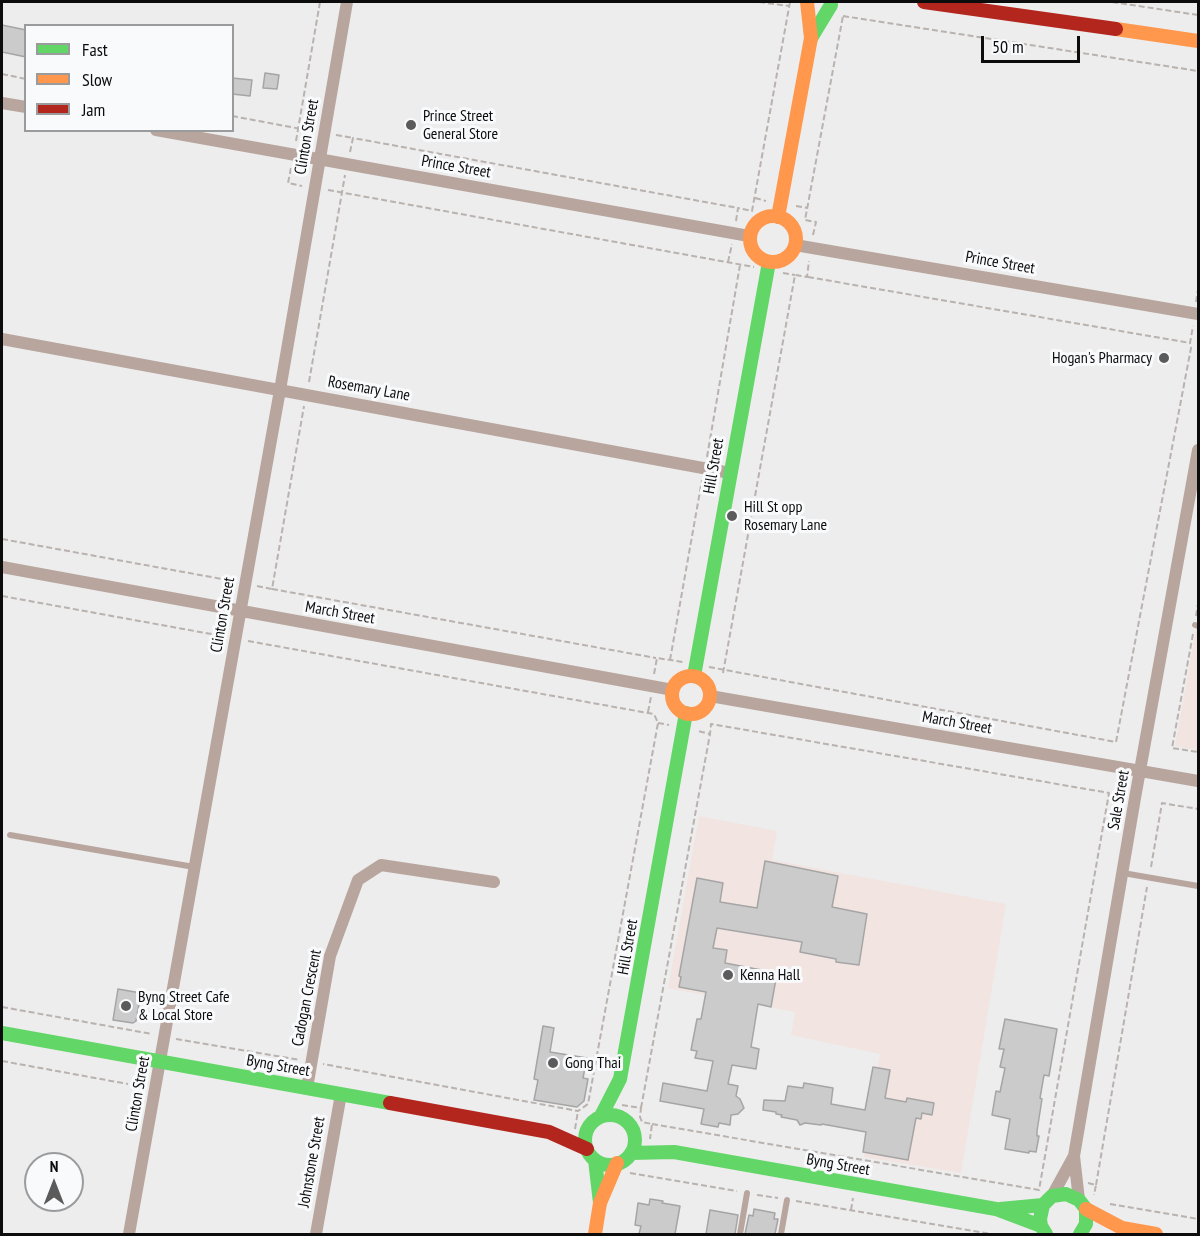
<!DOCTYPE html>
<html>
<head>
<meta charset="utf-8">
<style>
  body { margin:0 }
  #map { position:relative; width:1200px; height:1236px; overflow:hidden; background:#ededee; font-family:"PT Sans Narrow",sans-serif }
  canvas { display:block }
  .frame { position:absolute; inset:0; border:3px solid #0c0c0d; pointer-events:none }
  .legend { position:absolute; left:24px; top:24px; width:210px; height:108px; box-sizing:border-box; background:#f9fafc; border:2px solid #9a9b9c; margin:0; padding:8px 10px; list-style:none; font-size:18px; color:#0c0c0d }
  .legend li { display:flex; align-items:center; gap:12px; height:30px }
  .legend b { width:30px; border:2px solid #9a9b9c }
  .north { position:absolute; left:24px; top:1152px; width:60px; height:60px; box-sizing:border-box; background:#f9fafc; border:2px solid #9a9b9c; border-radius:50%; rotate:0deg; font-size:16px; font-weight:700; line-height:24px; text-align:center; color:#0c0c0d }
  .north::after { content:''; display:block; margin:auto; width:21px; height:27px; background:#5b5b5c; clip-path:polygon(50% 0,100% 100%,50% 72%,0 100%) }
  .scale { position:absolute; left:981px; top:36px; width:99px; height:27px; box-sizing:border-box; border:3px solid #0c0c0d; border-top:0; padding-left:8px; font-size:18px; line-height:21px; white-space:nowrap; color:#0c0c0d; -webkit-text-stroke:4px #f9fafc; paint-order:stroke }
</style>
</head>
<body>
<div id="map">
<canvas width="1200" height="1236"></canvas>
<div class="frame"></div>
<ul class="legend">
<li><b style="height:8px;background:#63d668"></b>Fast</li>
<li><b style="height:8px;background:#ff974d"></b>Slow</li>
<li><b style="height:8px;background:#b3261e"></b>Jam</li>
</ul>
<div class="north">N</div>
<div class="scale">50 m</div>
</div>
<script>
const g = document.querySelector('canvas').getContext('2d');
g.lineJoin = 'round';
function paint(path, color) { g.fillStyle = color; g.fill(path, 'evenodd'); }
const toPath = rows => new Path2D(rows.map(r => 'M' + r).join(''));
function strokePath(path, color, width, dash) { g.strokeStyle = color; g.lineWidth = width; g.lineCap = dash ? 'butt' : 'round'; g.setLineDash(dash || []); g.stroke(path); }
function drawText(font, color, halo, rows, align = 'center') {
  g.font = font + ' "PT Sans Narrow",sans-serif'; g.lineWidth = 6; g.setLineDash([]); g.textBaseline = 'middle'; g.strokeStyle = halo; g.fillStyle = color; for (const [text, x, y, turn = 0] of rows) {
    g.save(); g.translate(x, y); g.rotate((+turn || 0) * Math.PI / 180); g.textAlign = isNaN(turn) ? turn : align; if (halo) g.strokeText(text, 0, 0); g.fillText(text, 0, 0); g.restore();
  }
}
const education = toPath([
  [1198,618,1198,750,1175,746],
  [699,816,777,831,772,860,1006,904,961,1173,864,1157,880,1054,791,1035,795,1012,668,988]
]);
const building = toPath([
  [2,25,26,30,26,57,2,52,2,25],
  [265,73,279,75,277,89,263,88,265,73],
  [232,78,252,80,250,96,232,94,232,78],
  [765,861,838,876,832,907,867,914,859,965,836,962,836,959,800,952,802,942,717,928,713,948,727,950,725,963,777,973,771,1007,758,1004,751,1047,759,1049,756,1069,732,1065,728,1084,738,1086,736,1096,740,1099,744,1108,738,1114,731,1115,730,1125,719,1123,718,1127,701,1124,704,1109,660,1101,663,1083,707,1091,713,1061,695,1058,697,1051,691,1050,697,1019,701,1019,706,992,679,987,681,977,679,976,697,878,723,883,720,902,757,908,765,861],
  [118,989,141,993,136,1021,133,1023,113,1020,118,989],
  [1005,1019,1057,1029,1049,1076,1044,1075,1040,1098,1042,1099,1037,1131,1037,1136,1039,1136,1036,1152,1029,1151,1029,1153,1005,1149,1010,1119,992,1115,996,1091,1000,1092,1005,1068,1000,1067,1004,1049,999,1049,1005,1019],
  [543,1026,554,1028,550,1052,587,1058,583,1078,588,1079,584,1101,577,1107,534,1100,538,1080,534,1079,543,1026],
  [873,1067,890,1070,885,1098,906,1102,907,1098,934,1103,932,1115,922,1113,921,1119,916,1118,908,1160,863,1152,866,1132,822,1124,821,1125,805,1123,800,1125,797,1120,781,1117,782,1115,776,1114,776,1112,763,1110,764,1100,785,1101,788,1086,803,1088,804,1083,833,1088,831,1104,865,1110,873,1067],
  [650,1199,663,1201,662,1203,680,1206,675,1234,639,1234,641,1226,635,1225,638,1203,649,1205,650,1199],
  [754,1209,775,1213,774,1219,778,1219,775,1234,745,1234,749,1215,753,1216,754,1209],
  [710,1210,738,1215,735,1234,706,1234,710,1210]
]);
const path = toPath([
  [759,2,789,6],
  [1112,2,1198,15],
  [843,16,1198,71],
  [2,74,26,79],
  [232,116,312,131],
  [336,135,353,138],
  [296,141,320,2],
  [350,152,353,138,738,208],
  [291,168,288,183,302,186],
  [328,190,754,267],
  [755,198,766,201],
  [796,206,808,208],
  [736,221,738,208,752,211,790,2],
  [813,235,816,222,805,220,843,16],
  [728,262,732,244],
  [783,273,795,275],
  [808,277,1190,343],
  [1196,302,1198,290],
  [309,382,345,175],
  [707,457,740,265],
  [2,539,233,581],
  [257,586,272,589,304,406],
  [272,589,656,658],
  [2,596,222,636],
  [1196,616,1198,604],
  [1193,634,1172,748,1198,752],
  [248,641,648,713,654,714,658,723,588,1104,578,1111,323,1064],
  [670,660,702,480],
  [709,667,1116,742,1191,348,1190,343,1193,326],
  [723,673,795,275,807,277,809,261],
  [654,674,657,658,683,662],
  [648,712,651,697],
  [658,723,669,725],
  [1151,867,1162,803,1198,809],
  [2,1007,152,1034],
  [176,1039,300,1060],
  [2,1061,128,1084],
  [622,1105,641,1108,640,1117,642,1122,652,1124,650,1139],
  [641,1108,710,734],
  [652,1124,1039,1190,1109,793,711,724,710,734,698,731],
  [575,1129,578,1111],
  [630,1173,737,1191],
  [1088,1183,1096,1185,1094,1195],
  [1096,1185,1147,887],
  [757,1195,778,1198],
  [796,1201,991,1234],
  [1110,1204,1198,1219],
  [851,1210,853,1198]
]);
const lane = toPath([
  [1195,625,1198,626],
  [10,835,194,867],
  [1123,873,1198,886],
  [740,1234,747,1193],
  [781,1234,787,1200]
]);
const street = toPath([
  [2,103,26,107],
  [156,130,749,236],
  [795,245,1198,314],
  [2,339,730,473],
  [2,567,673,690],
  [710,696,1198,781],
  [307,1088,330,956,358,880,381,865,494,882],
  [1052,1196,1074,1156],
  [1079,1200,1074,1156,1135,798,1198,450],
  [129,1234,280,390,347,2],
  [316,1234,341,1094]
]);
const fast = toPath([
  [811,38,831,5],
  [694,676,769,262],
  [2,1033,390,1103],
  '585 1140a25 25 0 1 1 50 0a25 25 0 1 1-50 0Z',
  [601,1116,620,1079,686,713],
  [631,1153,674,1152,996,1209,1041,1226],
  [595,1160,600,1203],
  [1000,1209,1043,1205],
  [1046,1234,1041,1226,1040,1219,1043,1205,1052,1196,1066,1194,1079,1200,1086,1209,1086,1224,1080,1234]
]);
const slow = toPath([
  [1116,29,1198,41],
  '750 239a23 23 0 1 1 46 0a23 23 0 1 1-46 0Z',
  [778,217,811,38,807,2],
  '672 695a19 19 0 1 1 38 0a19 19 0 1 1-38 0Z',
  [1086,1209,1122,1228,1156,1234],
  [595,1234,600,1203,617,1163]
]);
const jam = toPath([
  [924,2,1116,29],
  [390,1103,549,1132,587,1149]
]);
const markers = [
  [411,125,6,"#5b5b5c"],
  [1164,358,6,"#5b5b5c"],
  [732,516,6,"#5b5b5c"],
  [728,975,6,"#5b5b5c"],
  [126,1006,6,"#5b5b5c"],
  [553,1063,6,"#5b5b5c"]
];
const poiNames = [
  ["Prince Street",423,116],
  ["General Store",423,134],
  ["Hogan's Pharmacy",1152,358,"right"],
  ["Hill St opp",744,507],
  ["Rosemary Lane",744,525],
  ["Kenna Hall",740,975],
  ["Byng Street Cafe",138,997],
  ["& Local Store",138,1015],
  ["Gong Thai",565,1063]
];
const streetNames = [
  ["Clinton Street",307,137,-80],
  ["Prince Street",456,167,10],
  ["Prince Street",1000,263,10],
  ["Rosemary Lane",369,389,10],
  ["Hill Street",714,466,-80],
  ["March Street",340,613,10],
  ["Clinton Street",223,615,-80],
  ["March Street",957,723,10],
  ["Sale Street",1119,800,-80],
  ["Hill Street",628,947,-80],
  ["Cadogan Crescent",307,998,-79],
  ["Byng Street",278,1066,10],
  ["Clinton Street",138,1094,-80],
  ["Johnstone Street",312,1162,-80],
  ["Byng Street",838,1165,10]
];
paint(education, '#f2e4e0');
paint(building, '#cbcbcc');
strokePath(building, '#a5a5a6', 1.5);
strokePath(path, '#b9b2ae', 2, [6, 3]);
strokePath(lane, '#b8a69e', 6);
strokePath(street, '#b8a69e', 12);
strokePath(fast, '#63d668', 14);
strokePath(slow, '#ff974d', 14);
strokePath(jam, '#b3261e', 14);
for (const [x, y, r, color] of markers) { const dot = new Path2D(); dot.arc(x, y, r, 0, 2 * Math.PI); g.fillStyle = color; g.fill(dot); strokePath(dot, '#f9fafc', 2); }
drawText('16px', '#0c0c0d', '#f9fafc', poiNames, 'left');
drawText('16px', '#0c0c0d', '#f9fafc', streetNames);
</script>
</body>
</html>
